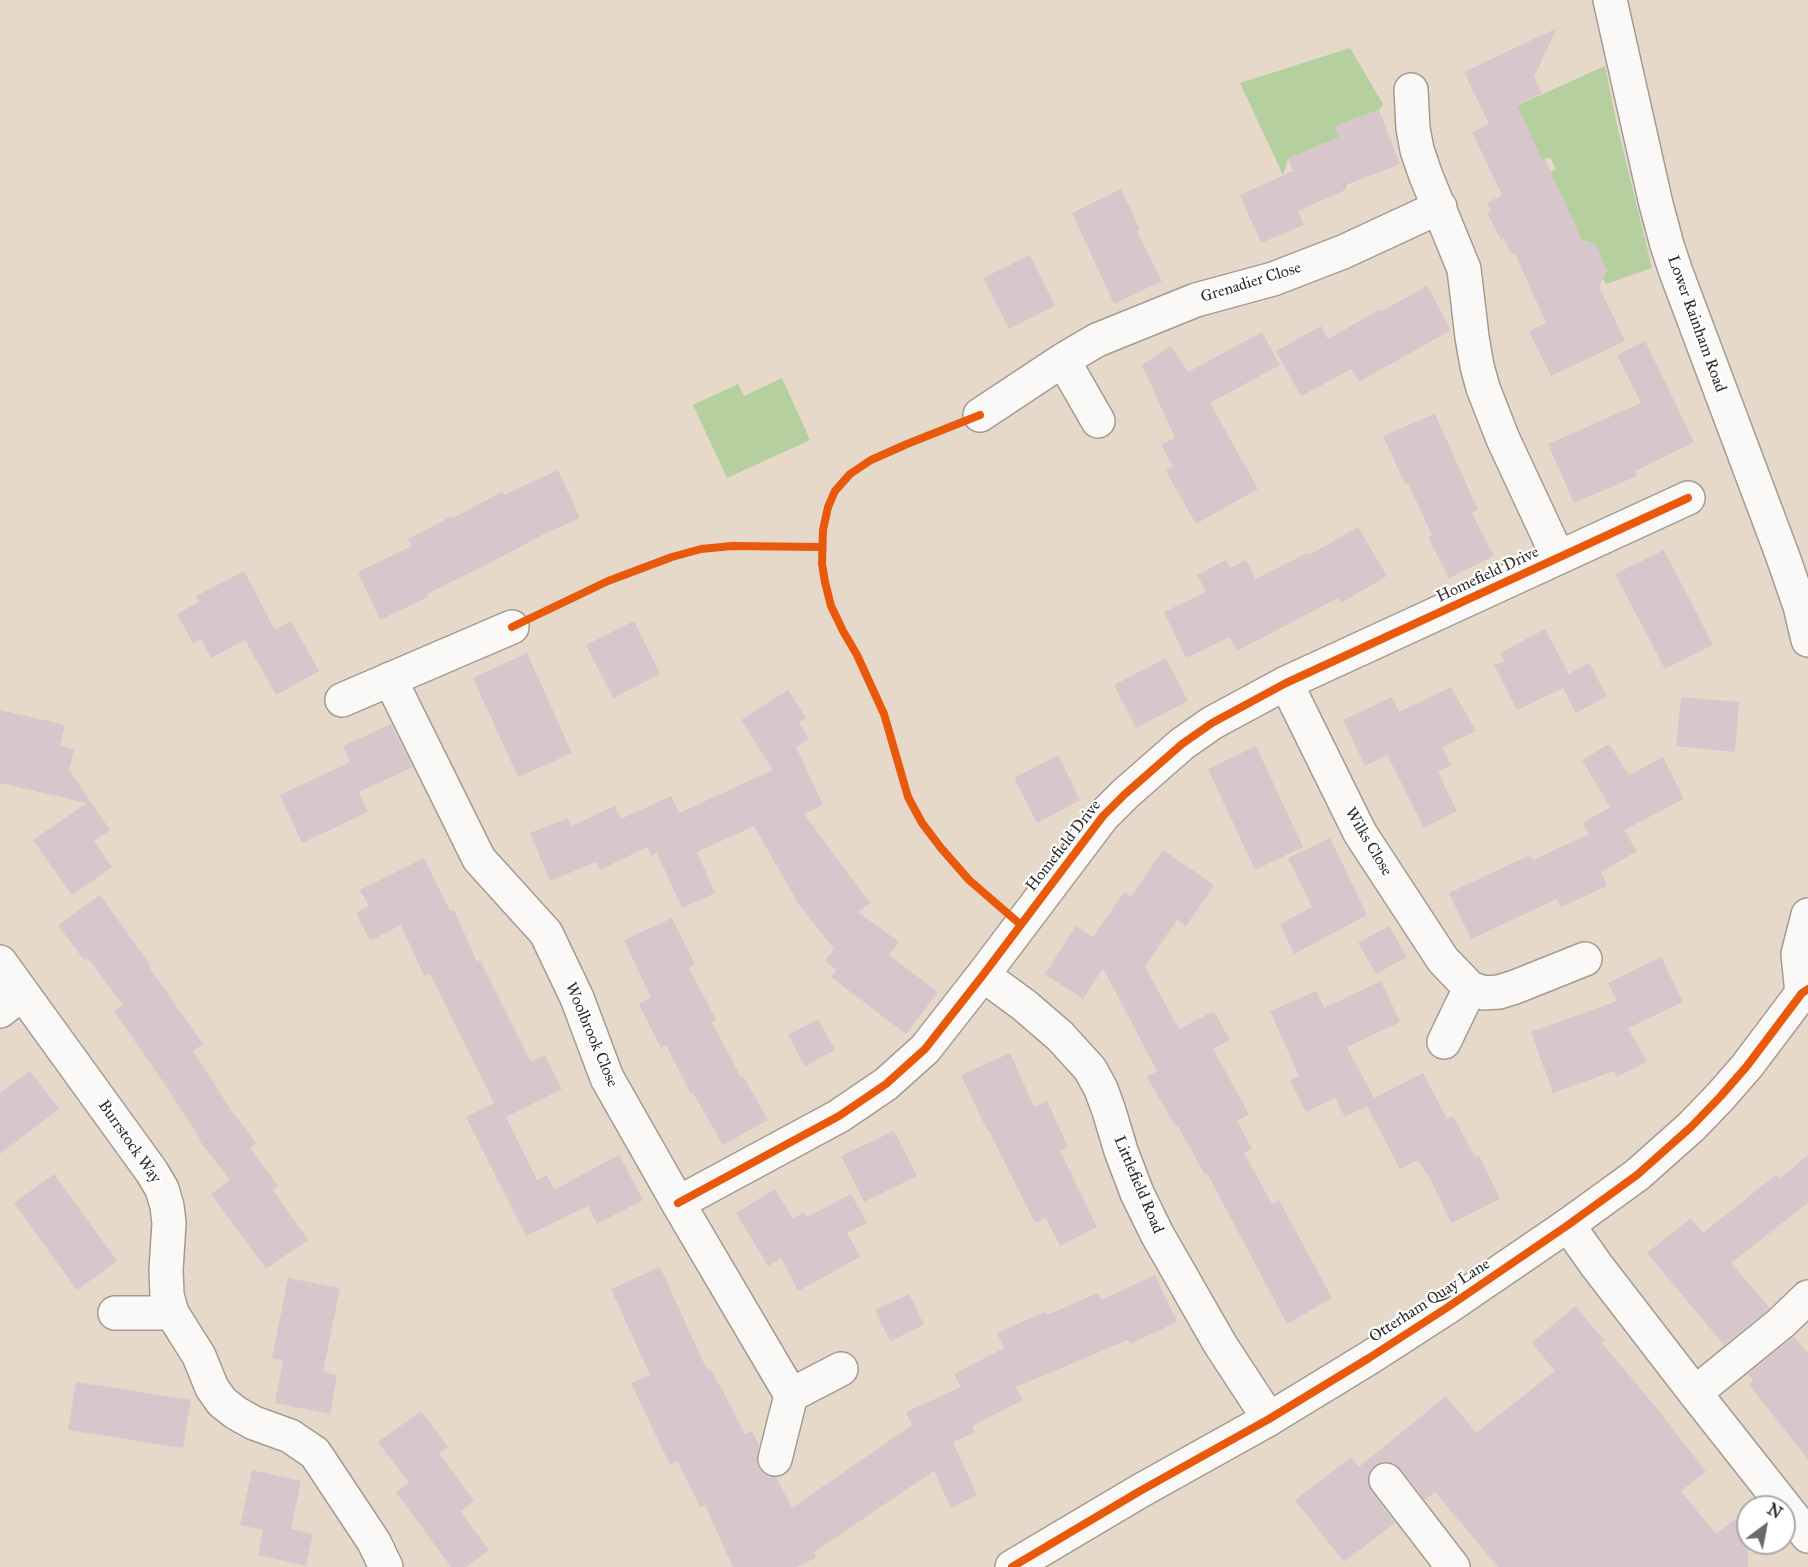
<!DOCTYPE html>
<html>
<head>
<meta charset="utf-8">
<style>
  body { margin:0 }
  #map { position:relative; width:1808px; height:1567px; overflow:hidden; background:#e7d9ca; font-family:"IM FELL Great Primer",serif }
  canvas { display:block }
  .north { position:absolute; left:1736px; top:1495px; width:60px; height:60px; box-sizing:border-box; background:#fff; border:2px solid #aaa; border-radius:50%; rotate:32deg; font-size:16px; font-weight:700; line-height:24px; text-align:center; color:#2b2b2b }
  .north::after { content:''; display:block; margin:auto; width:21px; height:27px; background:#6d6863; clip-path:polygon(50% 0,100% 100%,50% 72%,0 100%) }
</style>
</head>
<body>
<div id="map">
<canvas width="1808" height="1567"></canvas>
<div class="north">N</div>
</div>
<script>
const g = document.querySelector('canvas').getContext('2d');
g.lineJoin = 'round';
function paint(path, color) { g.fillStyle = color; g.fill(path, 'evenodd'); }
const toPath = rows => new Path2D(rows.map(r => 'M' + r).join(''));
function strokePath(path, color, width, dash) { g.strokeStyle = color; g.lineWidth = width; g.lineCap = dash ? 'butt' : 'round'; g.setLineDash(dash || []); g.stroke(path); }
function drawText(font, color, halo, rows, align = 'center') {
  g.font = font + ' "IM FELL Great Primer",serif'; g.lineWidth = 4.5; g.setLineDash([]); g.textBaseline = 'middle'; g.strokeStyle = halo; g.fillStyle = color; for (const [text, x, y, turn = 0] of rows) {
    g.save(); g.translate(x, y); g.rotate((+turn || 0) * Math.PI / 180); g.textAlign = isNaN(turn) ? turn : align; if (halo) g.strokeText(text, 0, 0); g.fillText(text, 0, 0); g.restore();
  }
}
const green = toPath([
  [1350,48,1383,104,1379,110,1335,126,1355,181,1348,180,1345,190,1324,143,1288,159,1283,175,1240,83],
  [1605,66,1617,125,1652,268,1606,284,1603,279,1607,270,1595,244,1584,241,1553,255,1579,235,1572,218,1535,180,1556,169,1550,157,1542,160,1516,106],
  [782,378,810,440,727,478,693,405,738,384,744,396]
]);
const building = toPath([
  [1557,28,1534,77,1542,93,1517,105,1542,160,1545,159,1582,241,1595,244,1607,270,1599,287,1625,341,1551,376,1529,331,1546,323,1515,253,1511,254,1503,238,1501,240,1487,213,1491,211,1487,203,1502,195,1472,132,1489,124,1464,72],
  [1379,110,1400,164,1343,186,1345,190,1298,211,1304,225,1261,243,1240,195,1293,171,1288,159,1339,137,1335,126],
  [1121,189,1140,230,1137,231,1162,281,1114,304,1072,213],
  [1030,255,1055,306,1009,329,983,278],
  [1427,286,1451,330,1359,382,1352,369,1301,396,1276,351,1321,326,1328,339,1379,310,1380,312],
  [1262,332,1280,365,1210,403,1258,489,1196,524,1166,471,1173,466,1161,445,1175,438,1142,365,1171,346,1188,372],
  [1645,341,1694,442,1635,471,1637,476,1574,503,1548,444,1641,403,1617,355],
  [1435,414,1478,510,1472,513,1494,556,1449,578,1428,537,1432,535,1408,483,1405,484,1383,436],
  [558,470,580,518,544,534,486,565,427,594,428,597,380,620,358,572,412,546,408,539,452,516,453,518,502,492,504,495],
  [1358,527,1387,576,1341,603,1338,598,1237,651,1230,637,1186,658,1164,612,1206,592,1197,575,1226,560,1230,568,1246,560,1255,579,1307,553,1309,555],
  [1664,550,1713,645,1665,669,1615,574],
  [244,571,275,630,291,621,319,671,276,695,245,640,211,658,201,639,193,643,177,614,199,602,196,596],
  [634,621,660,674,613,698,586,645],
  [1545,629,1569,674,1589,663,1607,696,1576,713,1563,688,1517,710,1494,665,1504,661,1500,653],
  [527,653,572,753,518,777,473,678],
  [1166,658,1188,701,1136,728,1114,685],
  [1451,687,1476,731,1442,747,1451,765,1438,772,1457,811,1424,828,1387,755,1365,766,1343,720,1392,697,1399,712],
  [788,690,806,718,799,722,809,739,796,747,823,805,804,814,870,903,858,912,899,942,889,955,938,992,906,1034,831,977,836,970,825,961,834,949,798,903,754,826,697,852,715,893,682,908,657,853,651,856,647,847,600,870,596,862,550,881,530,833,568,818,571,826,615,806,621,819,671,796,679,813,773,770,741,720],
  [1681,697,1739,702,1735,752,1676,746],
  [0,710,65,725,60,746,74,750,69,770,110,830,94,841,112,867,72,895,33,840,87,803,0,783],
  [391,724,413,767,359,792,368,812,302,843,280,795,350,762,343,746],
  [1609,744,1629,775,1663,757,1684,799,1624,830,1637,851,1601,872,1607,886,1561,907,1557,899,1471,939,1449,893,1530,855,1533,860,1589,834,1583,823,1610,807,1582,760],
  [1256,746,1303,847,1255,870,1208,769],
  [1058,755,1080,800,1037,823,1014,778],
  [1330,838,1367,915,1294,954,1280,924,1312,907,1288,858],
  [1163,850,1214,885,1186,926,1177,920,1145,967,1179,1029,1214,1011,1230,1040,1213,1049,1249,1114,1237,1121,1252,1149,1244,1153,1272,1204,1279,1200,1332,1298,1287,1324,1207,1173,1205,1175,1178,1126,1176,1127,1147,1077,1157,1071,1103,968,1083,999,1045,974,1076,926,1093,937,1124,892,1131,897],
  [424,858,450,911,454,910,477,962,480,960,531,1062,545,1055,562,1089,506,1117,537,1180,547,1175,554,1190,619,1155,643,1200,597,1224,588,1206,526,1236,466,1117,494,1103,430,974,424,976,401,925,370,941,356,913,369,906,360,890],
  [100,895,151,966,149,967,203,1044,193,1051,231,1110,256,1143,250,1148,278,1186,273,1190,308,1240,266,1269,211,1194,230,1180,199,1140,200,1139,164,1083,114,1011,123,1005,88,958,84,960,58,925],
  [672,918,695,965,689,968,716,1020,712,1022,741,1078,743,1076,768,1120,723,1145,693,1093,691,1094,666,1045,661,1048,639,1004,651,998,624,940],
  [1389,926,1407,957,1376,974,1358,943],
  [1661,957,1683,1002,1628,1028,1647,1062,1617,1077,1614,1071,1553,1093,1531,1032,1617,1001,1608,983],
  [1381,981,1400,1022,1347,1047,1374,1098,1423,1073,1447,1119,1453,1116,1475,1157,1479,1155,1500,1199,1451,1223,1428,1174,1427,1175,1418,1160,1400,1169,1367,1106,1345,1117,1335,1098,1306,1112,1290,1081,1299,1076,1270,1011,1316,991,1324,1008],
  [818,1019,835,1050,805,1066,788,1035],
  [1010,1053,1034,1107,1047,1101,1068,1147,1060,1151,1097,1227,1060,1246,1046,1218,1035,1223,988,1129,987,1130,961,1075],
  [30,1071,59,1109,0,1154,0,1093],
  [894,1131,917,1176,864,1202,841,1156],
  [1808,1155,1808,1203,1731,1263,1770,1308,1724,1345,1647,1253,1691,1218,1703,1233,1776,1175,1779,1179],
  [54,1174,117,1261,77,1290,14,1203],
  [775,1189,793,1219,804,1212,807,1217,851,1194,867,1223,847,1233,860,1257,798,1291,781,1258,768,1266,736,1213],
  [660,1267,707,1370,710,1368,718,1384,719,1383,745,1434,752,1431,759,1445,757,1455,757,1465,762,1473,770,1477,776,1477,792,1508,912,1425,906,1412,961,1387,954,1374,1004,1348,997,1333,1045,1312,1047,1315,1098,1293,1101,1300,1155,1275,1177,1322,1130,1344,1128,1340,1016,1387,1023,1400,972,1426,975,1432,953,1442,977,1495,951,1508,934,1471,814,1552,816,1558,796,1567,733,1567,705,1505,700,1507,677,1461,670,1465,631,1383,650,1375,611,1289],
  [288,1278,340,1288,323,1372,337,1375,330,1414,275,1403,283,1360,272,1358],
  [909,1294,924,1325,890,1341,875,1310],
  [1575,1306,1605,1341,1602,1343,1659,1411,1706,1472,1681,1491,1716,1534,1748,1510,1748,1567,1498,1567,1435,1492,1425,1500,1400,1468,1393,1463,1384,1461,1375,1465,1369,1472,1368,1483,1371,1491,1395,1523,1344,1562,1295,1500,1351,1457,1359,1467,1446,1396,1476,1433,1555,1371,1532,1343],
  [1794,1337,1808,1353,1808,1459,1749,1385,1753,1381,1748,1374],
  [76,1382,191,1400,183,1448,68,1430],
  [421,1411,448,1447,439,1453,474,1501,460,1511,489,1550,466,1567,451,1567,396,1492,409,1483,378,1442],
  [252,1470,301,1481,291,1529,313,1534,306,1566,258,1555,263,1530,240,1525]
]);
const minor = toPath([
  [1411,90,1413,128,1417,150,1426,176,1464,269,1472,337,1477,366,1483,388,1503,439,1558,557],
  [1063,360,1098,421],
  [980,415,1063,360,1097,340,1196,300,1273,279,1343,252,1440,207],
  [390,679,479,859,546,933,577,998,607,1078,678,1203,791,1395],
  [1286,683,1360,833,1443,960,1470,988,1484,993,1499,992,1515,987,1585,959],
  [342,700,512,627],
  [0,962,152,1172,162,1189,167,1206,169,1223,166,1270,167,1295,172,1313,199,1356,212,1388,222,1402,236,1413,254,1423,290,1436,315,1453,374,1542,386,1567],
  [983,975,1024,1005,1060,1036,1090,1069,1101,1089,1109,1111,1121,1151,1137,1193,1157,1234,1220,1344,1269,1419],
  [0,1011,22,994],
  [1444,1042,1470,988],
  [678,1203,839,1116,886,1084,925,1049,983,975,1103,816,1125,794,1182,744,1212,723,1286,683,1688,498],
  [1568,1225,1597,1266,1695,1393,1808,1536],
  [115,1313,172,1313],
  [1695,1393,1781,1323,1808,1297],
  [775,1459,791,1395,841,1369],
  [1386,1480,1453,1567]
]);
const tertiary = toPath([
  [1610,0,1656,204,1667,245,1676,272,1783,557,1800,606,1808,640],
  [1802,993,1798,954,1808,915],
  [1012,1567,1140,1491,1269,1419,1369,1358,1448,1307,1568,1225,1637,1175,1691,1127,1720,1097,1747,1066,1802,993,1808,989]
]);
const cycleway = toPath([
  [980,415,907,444,871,460,850,474,835,491,828,507,823,530,822,564,825,582,831,606,843,631,857,655,884,714,908,797,922,823,941,848,969,880,1021,925],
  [512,627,608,581,672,557,701,549,732,546,822,547],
  [678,1203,839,1116,886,1084,925,1049,983,975,1103,816,1125,794,1182,744,1212,723,1286,683,1688,498],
  [1012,1567,1140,1491,1269,1419,1369,1358,1448,1307,1568,1225,1637,1175,1691,1127,1720,1097,1747,1066,1802,993,1808,989]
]);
const streetNames = [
  ["Grenadier Close",1251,283,-17],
  ["Lower Rainham Road",1696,324,70],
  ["Homefield Drive",1488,575,-25],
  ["Wilks Close",1368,842,59],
  ["Homefield Drive",1064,846,-52],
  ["Woolbrook Close",591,1035,67],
  ["Burrstock Way",129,1142,55],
  ["Littlefield Road",1138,1185,67],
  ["Otterham Quay Lane",1430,1301,-33]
];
paint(green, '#b5cf9f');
paint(building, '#d7c6cb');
strokePath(minor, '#a39b92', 36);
strokePath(tertiary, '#a39b92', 36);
strokePath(minor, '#fbf9f7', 33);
strokePath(tertiary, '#fbf9f7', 33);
strokePath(cycleway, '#e8590c', 8);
drawText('16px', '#2b2b2b', '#fff', streetNames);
</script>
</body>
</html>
